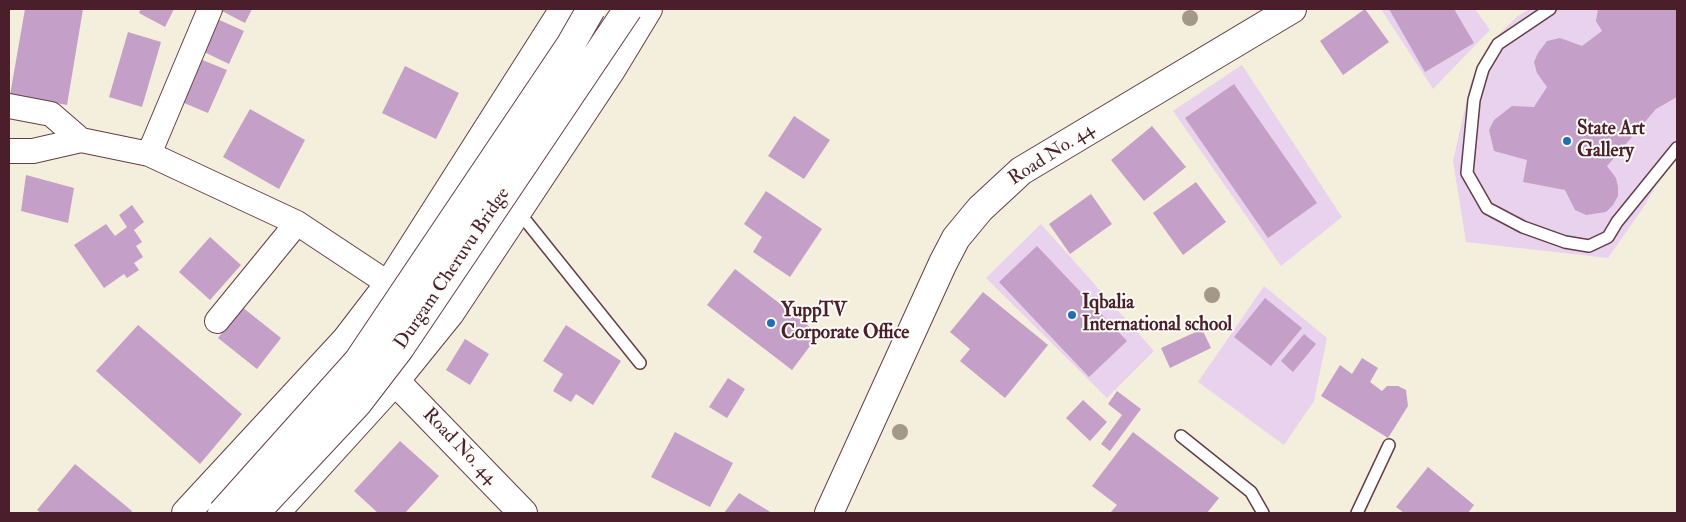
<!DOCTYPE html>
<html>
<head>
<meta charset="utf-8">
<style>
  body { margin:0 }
  #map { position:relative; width:1686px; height:522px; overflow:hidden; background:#f4efdc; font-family:"IM FELL Double Pica",serif }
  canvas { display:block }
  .frame { position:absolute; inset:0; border:10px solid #4a1f2b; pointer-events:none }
</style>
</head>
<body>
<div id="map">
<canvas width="1686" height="522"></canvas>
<div class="frame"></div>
</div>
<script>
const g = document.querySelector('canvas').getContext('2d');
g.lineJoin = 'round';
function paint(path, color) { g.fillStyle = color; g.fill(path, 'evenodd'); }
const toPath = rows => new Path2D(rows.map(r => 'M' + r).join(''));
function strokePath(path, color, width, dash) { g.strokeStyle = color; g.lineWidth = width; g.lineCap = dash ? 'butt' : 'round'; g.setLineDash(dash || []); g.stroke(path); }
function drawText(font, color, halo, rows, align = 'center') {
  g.font = font + ' "IM FELL Double Pica",serif'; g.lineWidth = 4; g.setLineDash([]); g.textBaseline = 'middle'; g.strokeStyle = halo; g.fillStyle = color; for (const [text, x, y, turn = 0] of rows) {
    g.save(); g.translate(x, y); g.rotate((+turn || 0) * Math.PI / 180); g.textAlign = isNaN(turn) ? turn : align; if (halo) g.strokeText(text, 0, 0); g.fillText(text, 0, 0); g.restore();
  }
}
const built = toPath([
  [1381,9,1475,9,1490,30,1433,89],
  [1530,9,1677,9,1677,161,1665,169,1645,205,1608,258,1466,242,1453,161,1471,82,1489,44,1519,15],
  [1242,65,1342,217,1281,266,1173,111],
  [1041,224,1154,351,1107,398,986,278],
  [1264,286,1327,338,1314,401,1284,445,1198,382]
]);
const building = toPath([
  [25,9,83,9,67,105,10,95],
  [141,9,174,9,165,27,139,13],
  [218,9,252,9,245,23],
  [1365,9,1389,42,1343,75,1320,41],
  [1389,9,1454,9,1474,43,1425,72],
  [1598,9,1677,9,1677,97,1656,109,1607,166,1616,178,1618,187,1618,196,1613,205,1606,212,1586,215,1575,210,1565,190,1523,182,1527,160,1494,151,1489,130,1494,120,1512,106,1534,107,1547,87,1537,73,1534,62,1538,53,1547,41,1560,38,1582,46,1602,31,1596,21],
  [215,18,244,31,229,64,200,50],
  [128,32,161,42,142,107,109,97],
  [195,57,227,70,208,113,177,100],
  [405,66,459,93,436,139,382,113],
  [1234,84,1317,203,1268,238,1185,118],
  [250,109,305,140,279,189,223,157],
  [794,116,830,140,804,179,768,156],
  [1152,126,1186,167,1144,201,1111,160],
  [26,175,74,188,68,223,21,211],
  [1196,182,1226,222,1183,255,1153,213],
  [766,191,822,229,790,277,753,252,762,237,744,224],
  [1091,194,1112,224,1070,254,1049,224],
  [132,205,144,222,134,230,142,242,136,246,143,257,134,263,139,270,127,278,124,274,104,288,74,245,106,224,115,236,127,227,119,215],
  [210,237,241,265,210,300,179,272],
  [1037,246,1127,341,1089,377,999,282],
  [735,269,819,334,792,370,707,305],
  [983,292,1048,345,1005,398,960,361,970,349,950,332],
  [1265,298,1302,328,1271,366,1234,337],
  [242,307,281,338,257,369,218,338],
  [138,325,242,414,200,464,96,371],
  [566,325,621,361,593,405,576,394,571,402,553,391,563,374,543,361],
  [1202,329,1211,348,1170,368,1161,348],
  [1304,334,1316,344,1293,372,1281,361],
  [465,339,489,354,470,385,446,370],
  [1362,358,1378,368,1370,382,1382,391,1387,386,1398,386,1406,390,1408,406,1388,438,1321,396,1340,365,1352,374],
  [728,378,745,389,727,418,709,407],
  [1117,391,1141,409,1110,451,1101,444,1122,415,1108,404],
  [1083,400,1107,422,1090,441,1066,418],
  [675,432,733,463,710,507,651,477],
  [1133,432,1219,498,1207,513,1110,513,1117,505,1092,486],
  [400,441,439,476,405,513,378,513,354,491],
  [75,464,132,511,131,513,41,513,37,510],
  [1428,467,1474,505,1468,513,1404,513,1396,507],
  [739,493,772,513,724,513]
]);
const service = toPath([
  [1550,9,1498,44,1483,69,1474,100,1467,173,1487,208,1523,227,1565,242,1589,246,1608,237,1617,222,1677,148],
  [518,211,640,363],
  [1181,436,1251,492,1263,513],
  [1357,513,1389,445]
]);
const minor = toPath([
  [9,106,51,114,81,140,149,154,297,223,389,284],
  [9,151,33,151,81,140],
  [149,154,210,9],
  [217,321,297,223]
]);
const tertiary = toPath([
  [395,381,523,513],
  [829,513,943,263,956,238,980,209,1021,171,1292,9]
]);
const secondary = toPath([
  [186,513,346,340,389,284,564,9],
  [275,513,395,381,450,313,611,70,648,9]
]);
const secondaryBridge = toPath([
  [222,513,358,361,571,44,591,9],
  [255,513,357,404,400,348,628,9]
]);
const trees = [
  [1190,18],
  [1212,295],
  [900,432]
];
const markers = [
  [1567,141,5,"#1f6fb2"],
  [1072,315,5,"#1f6fb2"],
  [771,323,5,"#1f6fb2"]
];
const poiNames = [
  ["State Art",1577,130],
  ["Gallery",1577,152],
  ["Iqbalia",1082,304],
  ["International school",1082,326],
  ["YuppTV",781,312],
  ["Corporate Office",781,334]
];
const streetNames = [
  ["Road No. 44",1052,155,-33],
  ["Durgam Cheruvu Bridge",453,269,-56],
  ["Road No. 44",459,447,46]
];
paint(built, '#e9d2ed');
paint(building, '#c49fc8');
strokePath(service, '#643e46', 14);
strokePath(minor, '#643e46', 26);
strokePath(tertiary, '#643e46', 30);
strokePath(secondary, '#643e46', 30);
strokePath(service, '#fff', 11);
strokePath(minor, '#fff', 24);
strokePath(tertiary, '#fff', 28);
strokePath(secondary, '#fff', 28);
strokePath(secondaryBridge, '#643e46', 30, []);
strokePath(secondaryBridge, '#fff', 28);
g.fillStyle = '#a49988';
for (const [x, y] of trees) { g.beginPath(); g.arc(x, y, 8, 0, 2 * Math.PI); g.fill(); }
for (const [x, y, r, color] of markers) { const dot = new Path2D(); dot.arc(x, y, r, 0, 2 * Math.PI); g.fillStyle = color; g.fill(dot); strokePath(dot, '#fdfcf7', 2); }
drawText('bold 19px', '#4a1f2b', '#fdfcf7', poiNames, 'left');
drawText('19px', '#4a1f2b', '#fdfcf7', streetNames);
</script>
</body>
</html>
